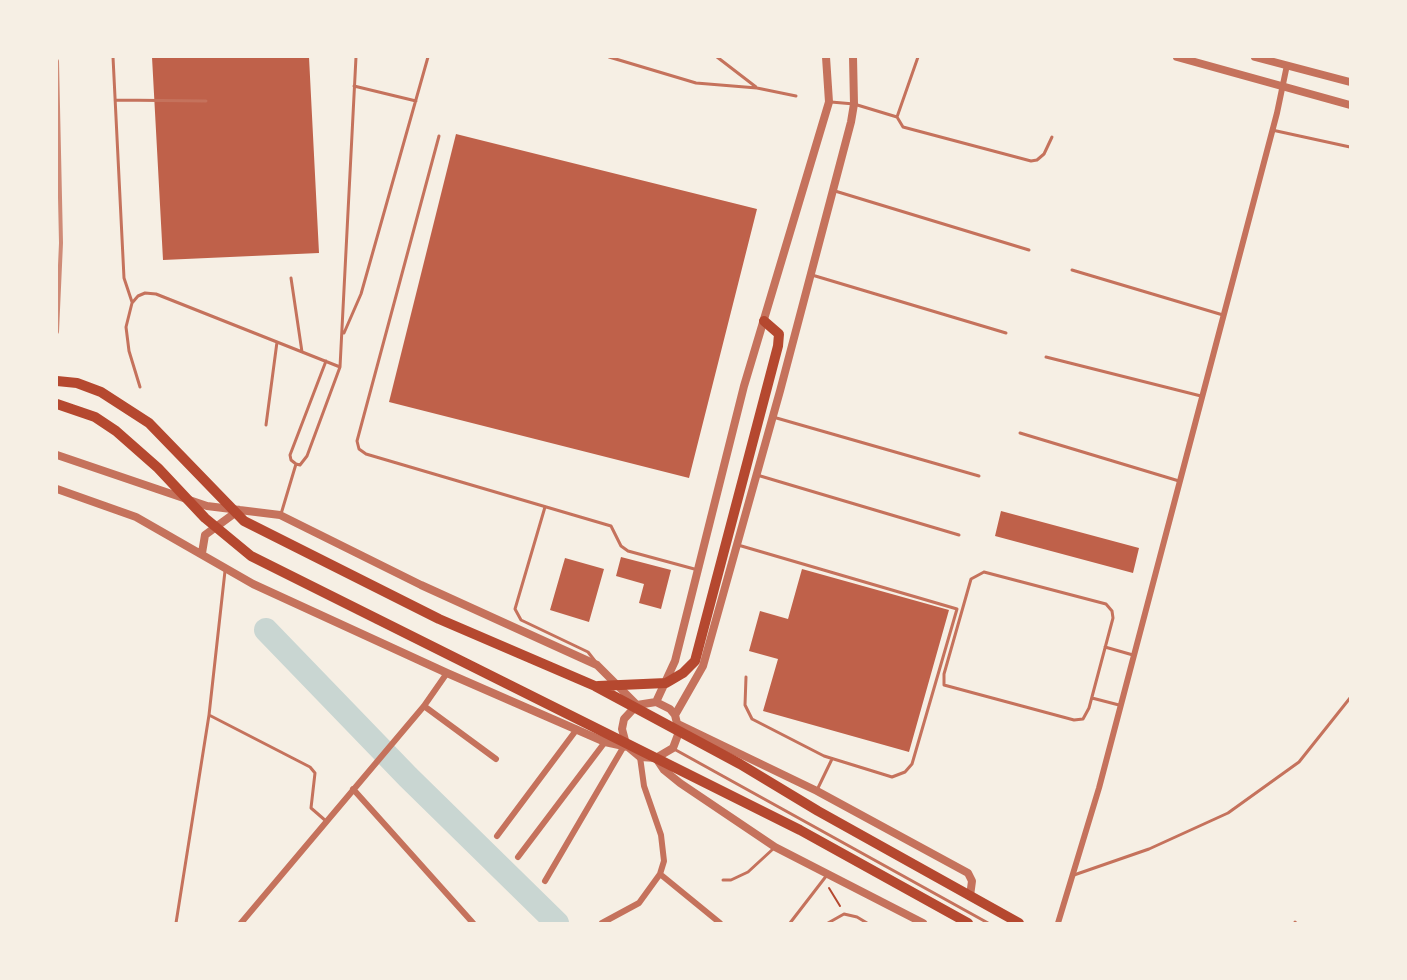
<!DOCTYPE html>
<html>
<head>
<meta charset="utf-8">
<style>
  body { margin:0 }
  #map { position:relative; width:1407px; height:980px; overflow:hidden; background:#f6efe4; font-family:"Varela Round",sans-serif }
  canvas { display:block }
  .frame { position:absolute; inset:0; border:58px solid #f6efe4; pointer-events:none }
</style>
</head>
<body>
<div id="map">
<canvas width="1407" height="980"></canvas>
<div class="frame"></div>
</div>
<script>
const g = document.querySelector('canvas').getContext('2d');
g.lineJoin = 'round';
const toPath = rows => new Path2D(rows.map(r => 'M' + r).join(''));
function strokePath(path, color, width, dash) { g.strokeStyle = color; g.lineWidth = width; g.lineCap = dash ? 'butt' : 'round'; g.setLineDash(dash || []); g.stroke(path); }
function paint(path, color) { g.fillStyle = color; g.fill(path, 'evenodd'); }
const river = toPath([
  [266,630,408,777,557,923]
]);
const building = toPath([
  [152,57,309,57,319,253,163,260],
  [456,134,757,209,689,478,389,402],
  [1001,511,1139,548,1133,573,995,536],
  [621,557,671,570,661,609,639,603,644,584,616,576],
  [565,558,604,569,589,622,550,610],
  [802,569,949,610,909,752,763,711,778,659,749,651,760,611,788,619]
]);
const path = toPath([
  [829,888,840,906]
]);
const service = toPath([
  [113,57,124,278,132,302],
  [609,57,696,83,757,88,796,96],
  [717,57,756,87],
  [918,57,897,117,903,127,1031,161,1037,160,1044,154,1052,137],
  [354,86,416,101],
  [115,100,206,101],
  [831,102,854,104,897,117],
  [1272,130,1350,147],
  [439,136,357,441,359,449,366,454,611,526,621,546,628,551,698,570],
  [835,191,1029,250],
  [1072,270,1223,315],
  [812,275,1006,333],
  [291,278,302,352],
  [344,333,361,294,428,57],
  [1046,357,1201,396],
  [326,361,290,455,291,460,296,464,300,465,307,456,340,367,356,57],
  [140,387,129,351,126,327,132,303,138,296,145,293,156,294,340,367],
  [773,417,979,476],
  [266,425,277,342],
  [1020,433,1179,481],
  [757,475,959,535],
  [545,507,515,609,521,620,588,652,595,661],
  [281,514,296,464],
  [738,545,957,609,912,764,905,772,892,777,824,756,752,719,745,705,746,677],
  [225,571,209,715,310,767,315,773,311,808,326,821],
  [984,572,1106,604,1112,611,1113,618,1089,708,1083,719,1074,720,944,685,944,674,971,579,984,572],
  [1105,647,1133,655],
  [1092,698,1119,705],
  [674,749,988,923],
  [817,790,832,759],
  [1074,875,1149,849,1228,813,1299,762,1350,698],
  [723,880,731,880,748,872,773,849],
  [1295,922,1296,923],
  [176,923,209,715],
  [790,923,827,875],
  [828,923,844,914,857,917,867,923]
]);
const minor = toPath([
  [424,706,496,759],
  [353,789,473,923],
  [497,836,577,729],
  [518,857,605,742],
  [660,874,720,923],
  [545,881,624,746],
  [241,923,424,706,447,673],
  [602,923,639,903,660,874,664,861,661,835,644,786,640,757],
  [1058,923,1099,788,1277,113,1287,65]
]);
const tertiary = toPath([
  [1177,57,1350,105],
  [1255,57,1350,82],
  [57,455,207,506,280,515,421,585,597,665,637,705],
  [57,489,136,517,253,584,447,673,605,742,628,747,640,757,656,758,673,748,679,732,675,715,670,709,656,702,637,705,624,719,622,729,626,744],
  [202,553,205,535,239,510],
  [656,702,675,661,744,386,829,102,826,57],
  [675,715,703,666,780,391,851,122,854,104,853,57],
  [678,724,817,791,968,873,972,881,970,896],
  [656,758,664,770,680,783,775,847,923,923]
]);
const trunk = toPath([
  [57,381,77,383,101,392,149,423,244,521,439,619,595,686,740,764,818,811,1019,923],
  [57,404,95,417,116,431,158,468,205,518,251,556,800,830,968,923],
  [598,686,666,683,683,673,695,661,778,346,779,334,764,321]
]);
const rail = toPath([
  [57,61,61,243,57,332]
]);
strokePath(river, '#c9d6d2', 24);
paint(building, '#bf614a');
strokePath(path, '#b5482f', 2);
strokePath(service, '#c5725c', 3);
strokePath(minor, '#c5725c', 6);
strokePath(tertiary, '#c5725c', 8);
strokePath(trunk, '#b5482f', 10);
strokePath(rail, '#cf8b77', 4);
</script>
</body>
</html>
